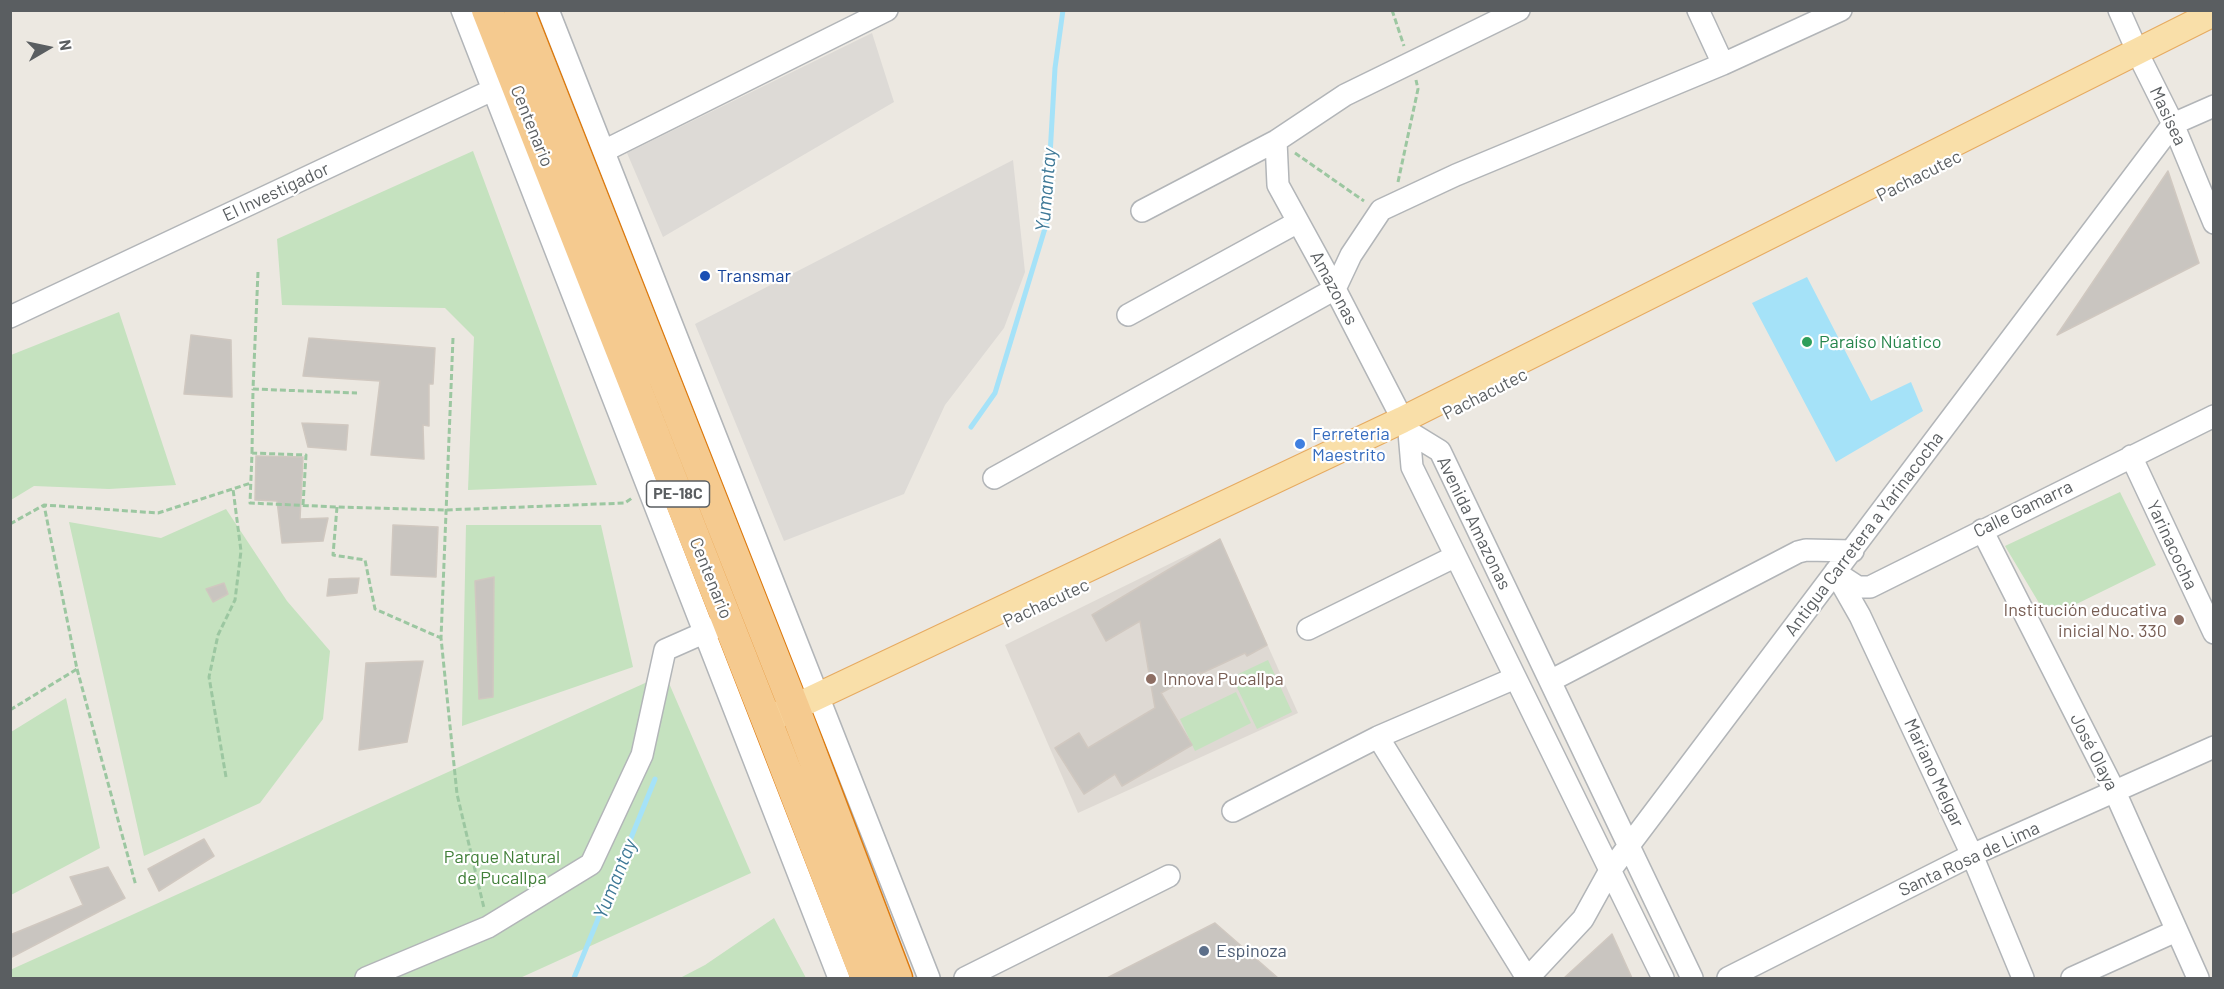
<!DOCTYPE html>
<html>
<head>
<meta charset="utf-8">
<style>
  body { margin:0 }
  #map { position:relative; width:2224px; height:989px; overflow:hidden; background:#ece8e1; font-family:Barlow,sans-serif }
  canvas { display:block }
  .frame { position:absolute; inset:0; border:12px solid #5a5e61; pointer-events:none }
  .north { position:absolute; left:18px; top:18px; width:60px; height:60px; -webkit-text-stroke:4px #fff; paint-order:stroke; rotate:81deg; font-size:16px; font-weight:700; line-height:24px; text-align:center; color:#5a5e61 }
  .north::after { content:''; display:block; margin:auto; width:21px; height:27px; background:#5a5e61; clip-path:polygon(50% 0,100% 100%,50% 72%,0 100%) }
</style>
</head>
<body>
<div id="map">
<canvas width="2224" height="989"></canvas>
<div class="frame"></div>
<div class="north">N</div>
</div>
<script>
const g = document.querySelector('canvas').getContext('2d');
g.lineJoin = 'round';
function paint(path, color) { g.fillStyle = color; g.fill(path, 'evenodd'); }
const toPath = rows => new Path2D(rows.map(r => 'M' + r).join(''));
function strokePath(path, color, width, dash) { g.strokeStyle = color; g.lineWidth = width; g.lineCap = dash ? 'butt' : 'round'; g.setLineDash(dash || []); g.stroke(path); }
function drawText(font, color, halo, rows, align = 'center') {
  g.font = font + ' Barlow,sans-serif'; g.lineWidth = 4.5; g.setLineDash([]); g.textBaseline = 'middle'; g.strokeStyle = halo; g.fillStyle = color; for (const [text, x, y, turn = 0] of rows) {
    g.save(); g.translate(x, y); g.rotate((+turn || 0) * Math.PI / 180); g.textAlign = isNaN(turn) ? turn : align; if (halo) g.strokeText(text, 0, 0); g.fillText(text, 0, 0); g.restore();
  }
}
const industrial = toPath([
  [872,33,894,102,663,237,627,153],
  [1013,160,1025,272,1004,328,945,405,904,494,784,541,695,324]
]);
const education = toPath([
  [1220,539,1298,713,1078,813,1005,645]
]);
const green = toPath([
  [473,151,597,485,468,490,474,337,445,308,282,305,277,239],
  [119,312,176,485,109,489,34,486,11,500,11,355],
  [2120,492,2156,565,2048,618,2005,546],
  [226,509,287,601,330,651,323,719,260,803,144,856,69,522,161,538],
  [466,525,601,525,633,667,462,726],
  [1268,660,1292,712,1257,729,1232,677],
  [665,674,751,873,520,978,11,978,10,970],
  [1236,692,1251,723,1195,751,1180,719],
  [66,698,100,848,11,895,11,732],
  [774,918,806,978,680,978,705,965]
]);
const water = toPath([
  [1807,277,1871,401,1911,382,1923,411,1836,462,1752,303]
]);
const stream = toPath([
  [971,427,995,393,1046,225,1055,68,1063,10],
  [574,978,655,779]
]);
const building = toPath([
  [2168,171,2199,263,2057,335,2168,171],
  [191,335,231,340,232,397,184,394,191,335],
  [309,338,435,348,433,384,429,384,429,426,423,425,424,459,371,455,380,381,303,376,309,338],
  [302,423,348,425,346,450,308,447,302,423],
  [256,456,303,457,300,519,328,518,323,541,282,543,277,501,255,500,256,456],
  [393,525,438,527,436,577,391,575,393,525],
  [1220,539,1267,645,1247,656,1245,653,1200,674,1200,672,1161,693,1192,745,1122,786,1115,774,1084,794,1055,748,1079,733,1088,748,1155,708,1140,621,1106,641,1092,615,1220,539],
  [494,577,493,697,479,699,475,581,494,577],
  [359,578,357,593,327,596,329,579,359,578],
  [224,583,228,594,213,602,206,589,224,583],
  [423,661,407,742,359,750,366,663,423,661],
  [204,839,214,856,159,891,148,869,204,839],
  [108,867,125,898,10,958,10,935,83,905,70,877,108,867],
  [1215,923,1278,978,1107,978,1215,923],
  [1612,934,1632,978,1564,978,1612,934]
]);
const path = toPath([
  [1392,10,1404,46],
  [1295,153,1364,201],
  [1398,182,1418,89,1416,80],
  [258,272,253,389,357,393],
  [453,338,441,638,457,794,484,908],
  [252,453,253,389],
  [303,505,306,455,252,453,250,503,337,507,445,510,625,503,632,498],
  [337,507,333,555,365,560,375,609,441,638],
  [10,524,44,505,158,513,251,483],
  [77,669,136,886],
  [10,710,77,669,44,505],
  [226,777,209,677,218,635,235,600,241,551,233,489]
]);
const minor = toPath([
  [462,10,839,978],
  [548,10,929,978],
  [1698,10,1723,64],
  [2119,10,2143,64,2173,124,2214,223],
  [1276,141,1278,185,1335,289,1409,432,1412,467,1663,978],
  [604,151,887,10],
  [1142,211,1276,141,1345,95,1519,10],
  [1128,315,1298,222],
  [10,317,505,84],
  [1409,432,1440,451,1692,978],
  [2131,456,2214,633],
  [994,478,1335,289,1351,255,1381,210,1456,175,1723,64,1841,10],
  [1982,530,2115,792,2198,978],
  [1835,572,1860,616,1972,855,2023,978],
  [1838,574,1858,587,1870,587,2214,416],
  [1308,629,1454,557],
  [1550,681,1798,552,1806,550,1853,551],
  [1378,737,1527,978],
  [1233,811,1378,737,1515,678],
  [366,978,488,927,591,864,642,755,665,650,717,627],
  [965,978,1169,876],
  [1528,978,1583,919,1609,872,2173,124,2214,106],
  [1728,978,1972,855,2214,747],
  [2072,978,2176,931]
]);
const major = toPath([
  [778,715,1402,420,2214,13]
]);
const highway = toPath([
  [487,10,772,734,866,978],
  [519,10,799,720,897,978]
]);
const markers = [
  [705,276,6,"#1a4fb4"],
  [1807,342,6,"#2e9e5b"],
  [1300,444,6,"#3f7fe0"],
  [2179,620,6,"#8d6e63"],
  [1151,679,6,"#8d6e63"],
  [1204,951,6,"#5c6f8a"]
];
const shields = [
  [678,494,63]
];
const shieldNames = [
  ["PE-18C",678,494]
];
const streetNames = [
  ["Masisea",2168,116,65],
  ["Centenario",532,126,68],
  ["Pachacutec",1919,176,-27],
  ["El Investigador",276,192,-25],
  ["Amazonas",1334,288,62],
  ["Pachacutec",1485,394,-27],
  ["Calle Gamarra",2023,509,-26],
  ["Avenida Amazonas",1474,523,64],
  ["Antigua Carretera a Yarinacocha",1864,534,-53],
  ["Yarinacocha",2172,545,65],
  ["Centenario",711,578,68],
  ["Pachacutec",1046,603,-25],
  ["José Olaya",2094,752,63],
  ["Mariano Melgar",1934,773,65],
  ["Santa Rosa de Lima",1969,859,-25]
];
const transitNames = [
  ["Transmar",717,276]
];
const leisureNames = [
  ["Paraíso Núatico",1819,342]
];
const shopNames = [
  ["Ferreteria",1312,434],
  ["Maestrito",1312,455]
];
const educationNames = [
  ["Institución educativa",2167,610],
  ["inicial No. 330",2167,631],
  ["Innova Pucallpa",1163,679,"left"]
];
const parkNames = [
  ["Parque Natural",502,857],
  ["de Pucallpa",502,878]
];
const serviceNames = [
  ["Espinoza",1216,951]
];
const waterNames = [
  ["Yumantay",1046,190,-85],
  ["Yumantay",615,879,-68]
];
paint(industrial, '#dddad6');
paint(education, '#ded9d3');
paint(green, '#c5e2bf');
paint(water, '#a5e2f8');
strokePath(stream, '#a5e2f8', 5);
paint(building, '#c9c5c0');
strokePath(building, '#d0c8c0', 1.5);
strokePath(minor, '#b2b5b8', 24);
strokePath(major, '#e6aa60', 28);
strokePath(highway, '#dd7b10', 33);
strokePath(path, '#9cc7a1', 3, [6, 3]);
strokePath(minor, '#fff', 21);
strokePath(major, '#f9dfa9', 26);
strokePath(highway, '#f5ca8f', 30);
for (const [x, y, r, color] of markers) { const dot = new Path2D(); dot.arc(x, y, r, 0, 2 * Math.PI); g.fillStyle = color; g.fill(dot); strokePath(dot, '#fff', 2); }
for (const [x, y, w] of shields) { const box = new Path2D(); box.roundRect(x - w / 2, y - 13, w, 26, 4.5); g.fillStyle = '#fff'; g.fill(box); strokePath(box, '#5a5e61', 1.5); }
drawText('bold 16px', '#5a5e61', null, shieldNames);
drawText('18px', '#5a5e61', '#fff', streetNames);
drawText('18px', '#164399', '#fff', transitNames, 'left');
drawText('18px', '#27864d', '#fff', leisureNames, 'left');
drawText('18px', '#366cbe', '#fff', shopNames, 'left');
drawText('18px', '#785e54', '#fff', educationNames, 'right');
drawText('18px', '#42803a', '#fff', parkNames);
drawText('18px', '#4e5e75', '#fff', serviceNames, 'left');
drawText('italic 20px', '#3f7997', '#fff', waterNames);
</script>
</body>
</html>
